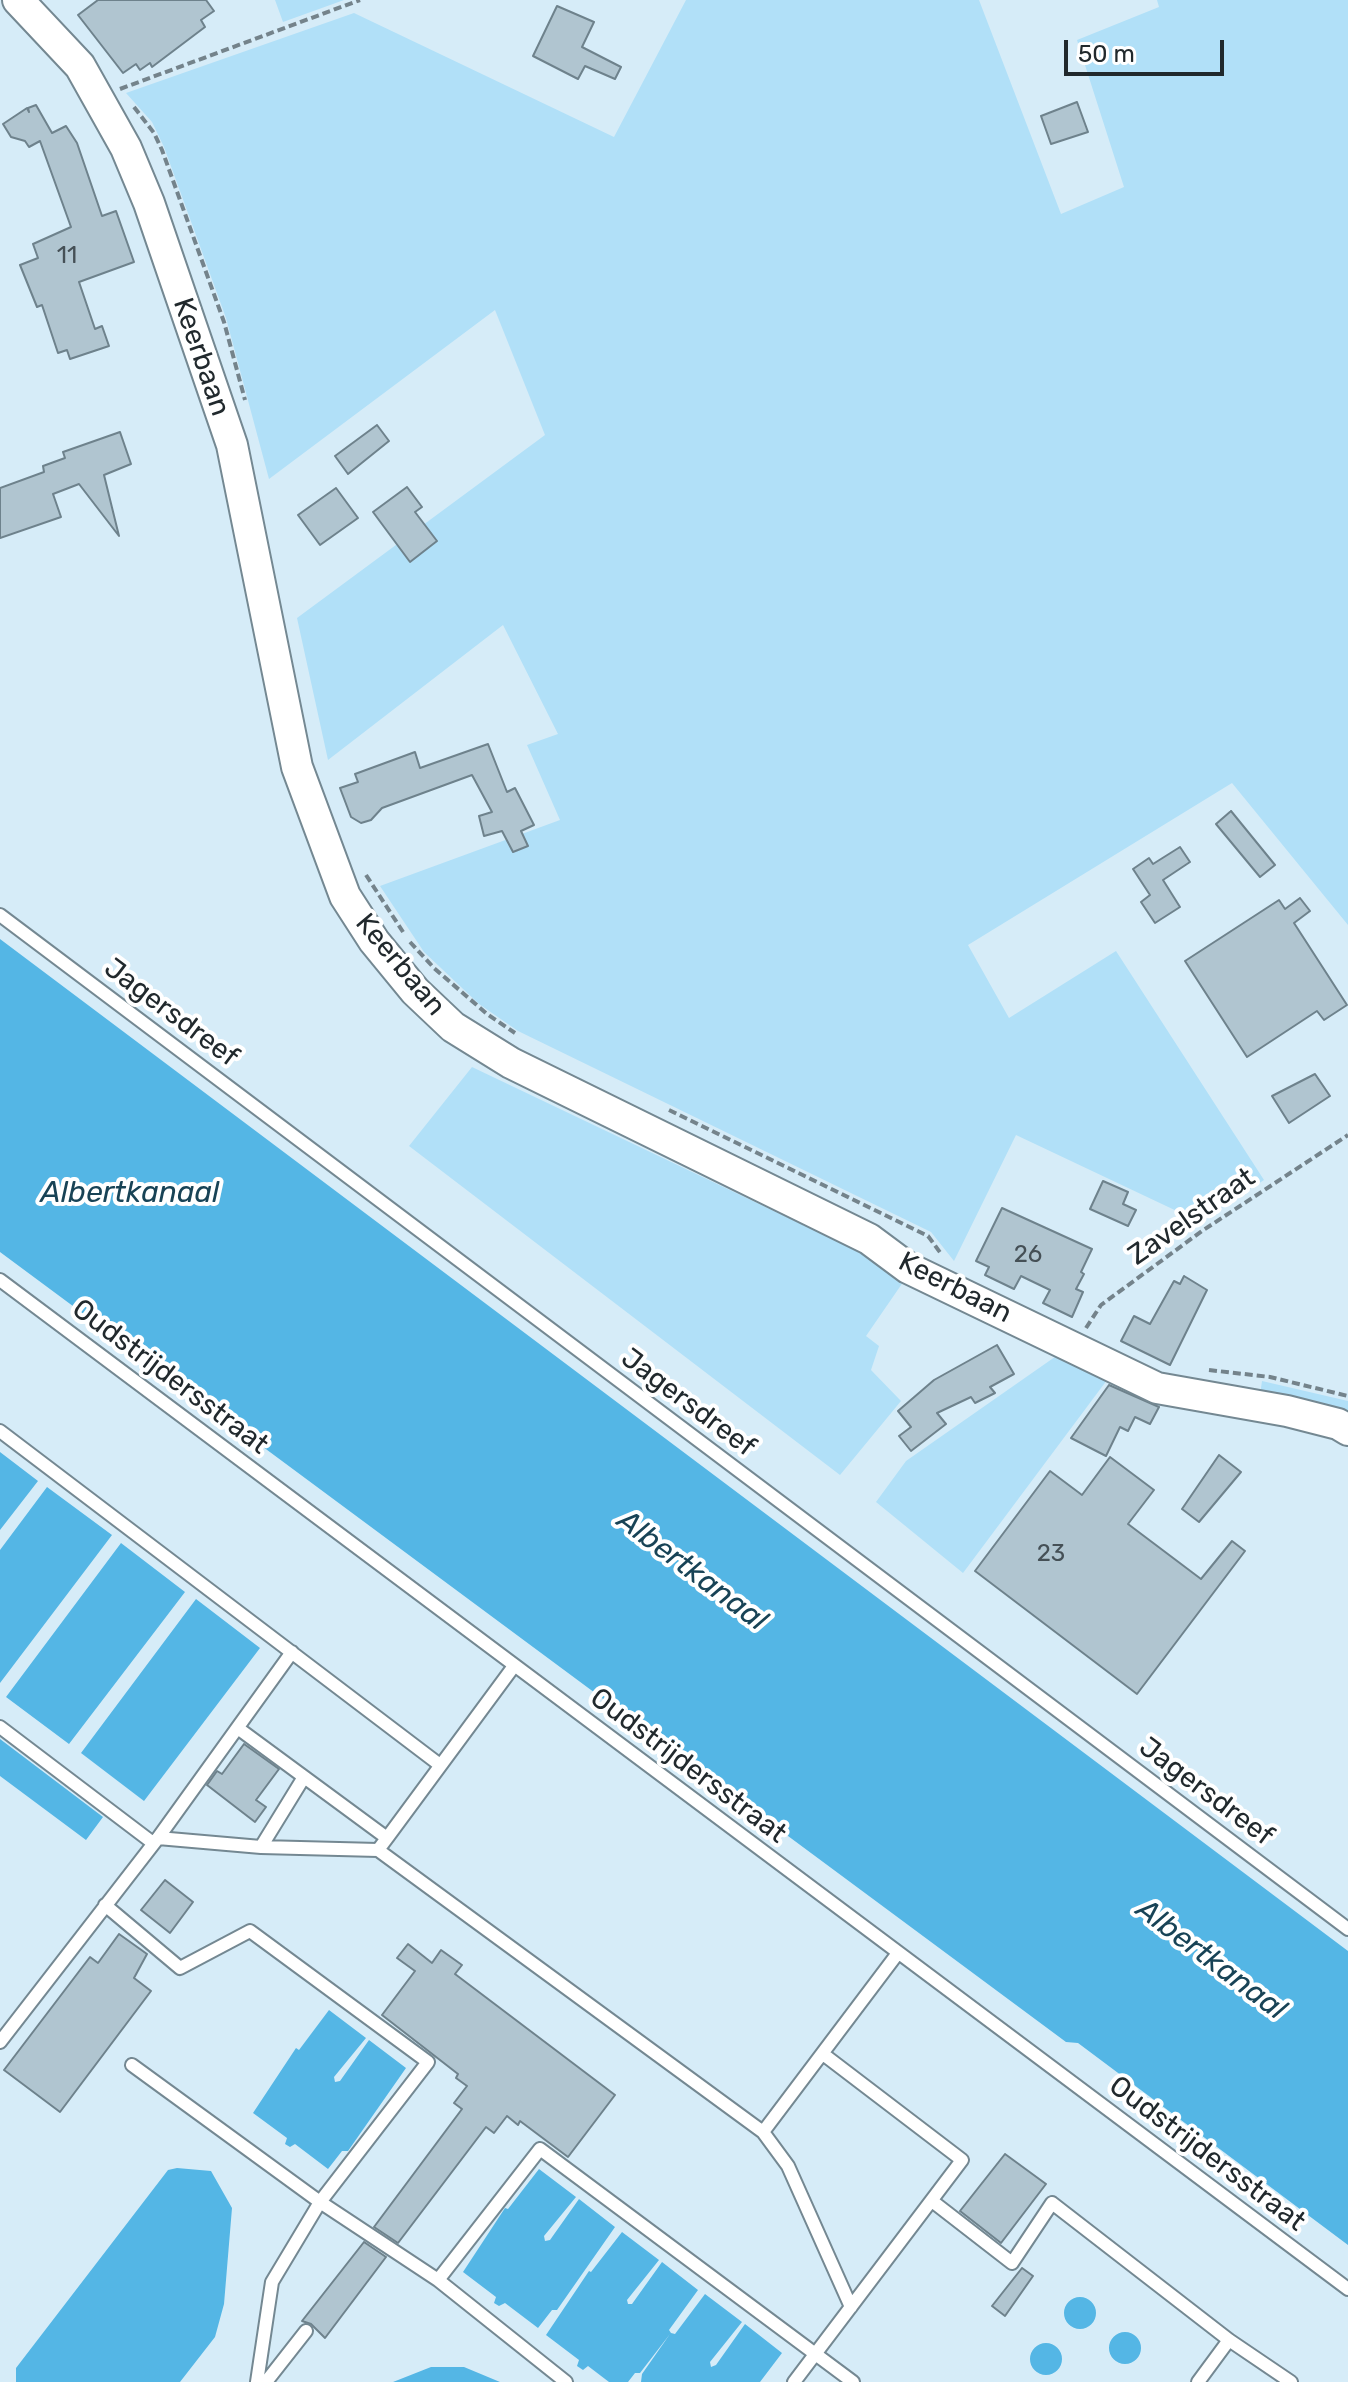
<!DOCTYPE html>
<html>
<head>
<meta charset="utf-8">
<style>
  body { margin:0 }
  #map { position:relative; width:1348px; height:2382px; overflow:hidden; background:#d6ecf8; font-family:Rubik,sans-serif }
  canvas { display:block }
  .scale { position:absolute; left:1064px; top:40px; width:160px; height:36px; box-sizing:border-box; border:4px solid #21292d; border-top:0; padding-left:10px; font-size:24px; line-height:28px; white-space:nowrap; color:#21292d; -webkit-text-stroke:6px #fff; paint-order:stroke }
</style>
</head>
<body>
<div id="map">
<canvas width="1348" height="2382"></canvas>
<div class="scale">50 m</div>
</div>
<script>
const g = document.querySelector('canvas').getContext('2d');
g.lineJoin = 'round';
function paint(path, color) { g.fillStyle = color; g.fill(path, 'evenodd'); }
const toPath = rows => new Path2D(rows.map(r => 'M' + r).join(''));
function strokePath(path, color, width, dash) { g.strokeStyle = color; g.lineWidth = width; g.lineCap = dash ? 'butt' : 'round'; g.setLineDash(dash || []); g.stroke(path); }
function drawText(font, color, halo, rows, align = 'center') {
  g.font = font + ' Rubik,sans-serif'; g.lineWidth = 8; g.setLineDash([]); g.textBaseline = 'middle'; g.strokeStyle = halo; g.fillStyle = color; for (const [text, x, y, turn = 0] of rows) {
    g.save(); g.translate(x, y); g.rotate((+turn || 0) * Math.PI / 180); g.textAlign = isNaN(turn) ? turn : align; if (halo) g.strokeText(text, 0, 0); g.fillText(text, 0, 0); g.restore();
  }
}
const green = toPath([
  [275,0,344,0,283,22],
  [686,0,979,0,1061,214,1124,187,1077,40,1159,7,1157,0,1348,0,1348,925,1232,783,968,945,1009,1018,1116,951,1264,1180,1200,1222,1016,1135,954,1261,931,1232,518,1031,479,1004,424,952,380,886,560,820,527,745,558,734,503,625,328,760,297,618,545,435,495,310,269,479,226,318,164,147,152,122,126,93,354,13,614,137],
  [472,1067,908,1275,866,1336,879,1346,871,1370,901,1401,840,1475,409,1146],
  [1062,1352,1110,1376,963,1573,876,1502,906,1461],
  [1262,1381,1348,1401,1348,1416,1260,1395]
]);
const water = toPath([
  [0,939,1348,1951,1348,2245,1078,2043,1066,2042,0,1252],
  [0,1452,38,1481,0,1530],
  [47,1487,112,1535,0,1683,0,1550],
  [121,1543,185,1592,69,1744,6,1697],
  [196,1599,260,1648,144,1801,81,1753],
  [0,1739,103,1817,86,1840,0,1776],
  [329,2010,366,2038,334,2077,335,2082,340,2081,369,2040,406,2068,348,2151,342,2151,328,2169,295,2144,290,2147,285,2144,287,2138,253,2113,296,2048,299,2050],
  [177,2168,211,2171,232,2208,224,2304,215,2337,180,2382,16,2382,16,2368,168,2170],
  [539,2169,576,2197,544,2236,545,2241,550,2240,579,2199,615,2227,557,2310,552,2310,538,2328,505,2303,499,2306,494,2303,496,2297,463,2272,505,2208,508,2209],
  [622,2232,659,2260,627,2300,628,2304,632,2304,662,2262,698,2290,669,2330,671,2333,675,2334,705,2294,742,2322,710,2362,711,2367,716,2365,745,2324,782,2353,760,2382,641,2382,642,2374,670,2334,640,2373,635,2373,628,2382,609,2382,588,2366,583,2370,577,2366,579,2360,546,2335,589,2271,591,2272],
  '1064 2313a16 16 0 1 1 32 0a16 16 0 1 1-32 0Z',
  '1109 2348a16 16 0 1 1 32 0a16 16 0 1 1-32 0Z',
  '1030 2359a16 16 0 1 1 32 0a16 16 0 1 1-32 0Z',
  [431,2367,464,2367,500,2382,393,2382]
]);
const building = toPath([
  [98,0,206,0,214,11,201,20,205,27,152,67,150,63,140,70,136,64,123,73,78,15,98,0],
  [557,6,594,22,582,47,621,67,615,79,585,66,578,79,533,56,557,6],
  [1077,102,1088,132,1051,144,1041,116,1077,102],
  [36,105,52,133,66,126,77,143,102,216,116,211,134,262,79,282,95,329,102,326,109,346,70,359,67,350,58,353,42,305,37,307,20,265,38,258,33,244,71,227,40,141,29,147,25,141,11,137,3,124,27,108,29,112,28,108,36,105],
  [377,425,389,441,348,474,335,456,377,425],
  [120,432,131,464,104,475,119,536,79,484,53,494,61,517,0,538,0,488,44,472,43,466,65,458,63,452,120,432],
  [407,487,422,507,415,512,437,541,410,562,373,512,407,487],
  [336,488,358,518,320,545,298,515,336,488],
  [488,744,507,792,515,788,534,825,521,831,528,846,513,852,502,831,484,836,479,816,492,812,472,775,382,808,371,820,361,823,351,817,340,788,358,782,355,774,415,752,420,768,488,744],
  [1231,811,1275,865,1260,877,1216,824,1231,811],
  [1180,847,1190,862,1163,880,1180,907,1155,923,1141,902,1150,895,1133,869,1149,858,1153,864,1180,847],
  [1300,898,1310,911,1294,923,1347,1005,1324,1020,1317,1011,1247,1057,1185,961,1279,900,1285,909,1300,898],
  [1315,1074,1330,1096,1289,1123,1272,1096,1315,1074],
  [1103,1181,1128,1192,1123,1204,1136,1210,1128,1226,1090,1209,1103,1181],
  [1002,1208,1092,1249,1081,1272,1084,1274,1076,1289,1083,1292,1072,1317,1043,1303,1050,1290,1021,1276,1014,1289,985,1275,989,1267,976,1261,1002,1208],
  [1184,1276,1207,1290,1170,1365,1121,1341,1134,1316,1150,1324,1174,1281,1180,1284,1184,1276],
  [997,1345,1014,1374,990,1387,995,1393,975,1403,971,1397,937,1413,946,1424,911,1451,899,1436,911,1427,898,1411,934,1380,997,1345],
  [1109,1385,1159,1407,1150,1424,1135,1417,1128,1431,1120,1427,1106,1456,1071,1438,1109,1385],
  [1219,1455,1241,1472,1199,1522,1182,1509,1219,1455],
  [1110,1457,1154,1490,1128,1524,1201,1579,1232,1541,1245,1551,1137,1694,975,1571,1050,1471,1082,1495,1110,1457],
  [244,1744,279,1769,256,1800,266,1807,255,1822,207,1785,217,1771,222,1774,244,1744],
  [165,1880,193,1902,170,1933,141,1910,165,1880],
  [119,1934,147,1954,134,1978,151,1991,60,2112,4,2070,90,1957,98,1963,119,1934],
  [408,1944,432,1963,441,1950,462,1965,455,1974,615,2095,568,2157,520,2121,518,2125,507,2116,494,2133,486,2127,398,2243,374,2227,462,2109,454,2103,467,2086,456,2078,458,2074,382,2015,415,1971,397,1958,408,1944],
  [1005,2154,1046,2184,1001,2243,960,2211,1005,2154],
  [364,2242,386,2257,325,2338,311,2324,302,2321,364,2242],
  [1022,2268,1033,2276,1005,2316,992,2306,1022,2268]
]);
const path = toPath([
  [120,89,360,0],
  [134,107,154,133,162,150,224,322,245,400],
  [366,875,405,935],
  [410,942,434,968,487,1014,515,1033],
  [669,1110,928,1236,942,1255],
  [1086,1328,1101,1305,1202,1231,1348,1135],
  [1209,1370,1270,1377,1348,1396]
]);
const service = toPath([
  [0,915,1348,1929],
  [0,1280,1348,2289],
  [0,1431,440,1765],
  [0,1727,153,1843],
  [239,1729,387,1838,378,1850,763,2132,788,2166,851,2307],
  [158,1838,261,1847,378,1850],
  [387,1838,514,1666],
  [261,1847,304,1777],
  [105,1905,180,1968,250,1931,428,2062,320,2202,272,2282,257,2382],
  [0,2042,158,1838,292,1652],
  [132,2065,320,2202,438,2280,566,2382],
  [763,2132,898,1953],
  [932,2201,1012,2263,1052,2203,1229,2340,1291,2382],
  [438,2280,540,2149,853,2382],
  [266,2382,306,2331],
  [794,2382,962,2160,823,2054],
  [1198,2382,1229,2340]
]);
const tertiary = toPath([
  [18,0,80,66,126,148,149,203,232,445,297,767,345,896,374,941,415,991,453,1027,511,1063,869,1239,908,1268,1157,1388,1287,1411,1338,1424,1348,1430]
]);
const numberNames = [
  ["11",67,256],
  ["26",1028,1255],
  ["23",1051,1554]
];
const streetNames = [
  ["Keerbaan",201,357,71],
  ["Keerbaan",400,965,50],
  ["Jagersdreef",171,1013,37],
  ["Zavelstraat",1192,1217,-35],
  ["Keerbaan",955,1288,27],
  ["Oudstrijdersstraat",170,1377,37],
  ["Jagersdreef",688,1403,37],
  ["Oudstrijdersstraat",688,1766,37],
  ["Jagersdreef",1206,1792,37],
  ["Oudstrijdersstraat",1207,2154,37]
];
const waterNames = [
  ["Albertkanaal",130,1193],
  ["Albertkanaal",692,1571,37],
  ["Albertkanaal",1211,1960,37]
];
paint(green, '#b1e0f8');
paint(water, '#54b6e5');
paint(building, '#b0c5d0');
strokePath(building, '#6e828c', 2);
strokePath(service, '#748892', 16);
strokePath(tertiary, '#748892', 34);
strokePath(path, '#74838b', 4, [8, 4]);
strokePath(service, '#fff', 12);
strokePath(tertiary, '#fff', 30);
drawText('24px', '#455056', null, numberNames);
drawText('28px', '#21292d', '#fff', streetNames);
drawText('italic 30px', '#184356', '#fff', waterNames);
</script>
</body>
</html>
